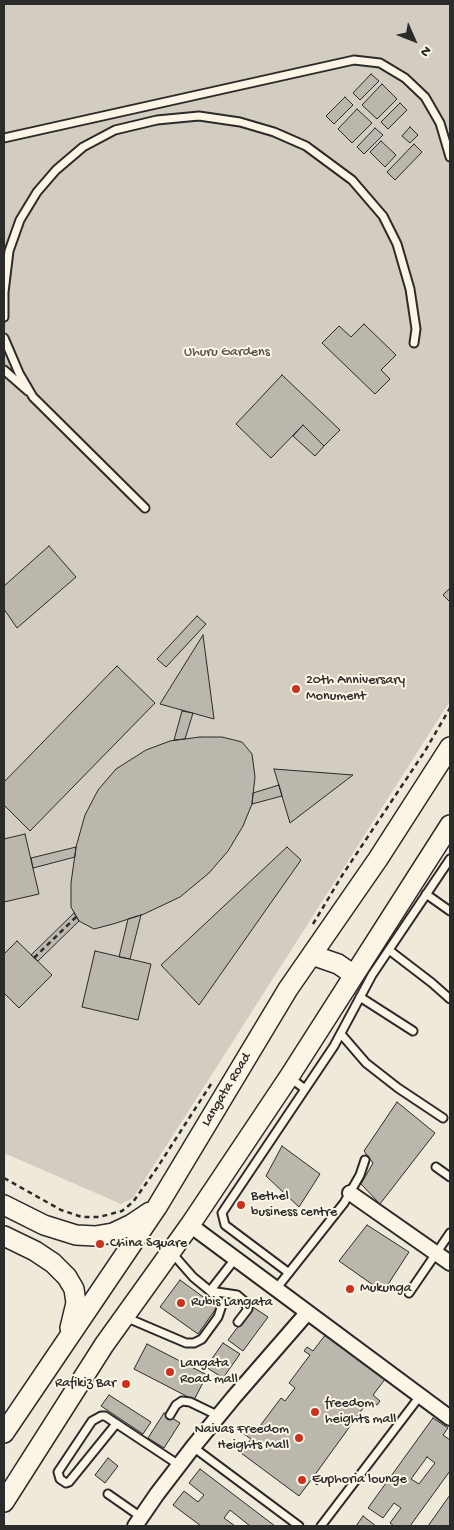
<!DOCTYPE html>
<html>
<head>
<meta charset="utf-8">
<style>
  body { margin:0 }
  #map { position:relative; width:454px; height:1530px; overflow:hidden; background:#efe9da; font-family:"Gochi Hand",sans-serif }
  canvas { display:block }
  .frame { position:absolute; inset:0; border:5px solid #2b2b2b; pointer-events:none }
  .north { position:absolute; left:389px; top:15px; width:50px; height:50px; -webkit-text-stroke:4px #fcf5e5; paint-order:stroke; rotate:134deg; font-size:14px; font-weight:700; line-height:20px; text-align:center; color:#2b2b2b }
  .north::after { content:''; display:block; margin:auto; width:18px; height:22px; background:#2b2b2b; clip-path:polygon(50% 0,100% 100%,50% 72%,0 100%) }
</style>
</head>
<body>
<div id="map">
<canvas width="454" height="1530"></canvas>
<div class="frame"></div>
<div class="north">N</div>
</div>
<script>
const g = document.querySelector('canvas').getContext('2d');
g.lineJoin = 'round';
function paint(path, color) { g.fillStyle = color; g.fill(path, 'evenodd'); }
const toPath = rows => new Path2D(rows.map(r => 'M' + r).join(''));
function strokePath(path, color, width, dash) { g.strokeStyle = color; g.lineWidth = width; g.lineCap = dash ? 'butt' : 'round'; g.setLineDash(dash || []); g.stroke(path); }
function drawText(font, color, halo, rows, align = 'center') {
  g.font = font + ' "Gochi Hand",sans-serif'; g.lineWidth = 4; g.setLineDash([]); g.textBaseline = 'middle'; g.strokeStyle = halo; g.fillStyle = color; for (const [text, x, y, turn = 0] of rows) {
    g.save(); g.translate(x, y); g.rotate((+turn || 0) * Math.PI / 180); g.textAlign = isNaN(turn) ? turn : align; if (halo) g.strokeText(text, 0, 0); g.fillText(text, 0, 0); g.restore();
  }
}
const green = toPath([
  [4,4,450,4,450,701,133,1198,121,1204,4,1153]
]);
const building = toPath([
  [371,74,379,81,360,100,353,93,371,74],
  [382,84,397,99,377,119,362,105,382,84],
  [345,97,353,105,334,124,326,116,345,97],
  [400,103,407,110,388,129,381,122,400,103],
  [357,109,372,123,352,143,338,129,357,109],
  [410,127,418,135,410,143,402,136,410,127],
  [375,128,383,135,364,154,357,147,375,128],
  [381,141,396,155,385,167,370,152,381,141],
  [414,144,422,152,395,180,387,172,414,144],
  [364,324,396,355,381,370,390,379,375,394,322,343,339,326,351,337,364,324],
  [282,375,340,430,324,446,303,425,271,458,236,424,282,375],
  [303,425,324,446,315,456,293,436,303,425],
  [49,546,76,577,17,628,4,609,4,586,49,546],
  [450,588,450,602,443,595,450,588],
  [197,616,206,624,166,667,157,659,197,616],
  [203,635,214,719,160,704,203,635],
  [117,666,155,703,30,831,4,805,4,782,117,666],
  [182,711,193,713,185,739,174,740,182,711],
  [200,737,222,737,242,742,252,754,255,777,252,804,243,826,228,851,209,873,180,897,144,914,113,924,94,929,79,921,71,907,71,883,76,847,85,815,98,790,116,769,146,750,170,741,200,737],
  [274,769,353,775,290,823,274,769],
  [279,785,282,796,252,804,253,793,279,785],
  [25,834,39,894,4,902,4,839,25,834],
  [76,847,75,857,33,868,31,858,76,847],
  [287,847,301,860,199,1005,161,965,287,847],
  [74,913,79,921,38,961,31,955,74,913],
  [141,915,130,959,119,957,128,919,141,915],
  [17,941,52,975,19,1008,4,993,4,954,17,941],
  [95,951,151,964,138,1020,82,1007,95,951],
  [397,1102,435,1133,380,1204,361,1184,373,1163,364,1151,397,1102],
  [282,1146,320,1174,299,1207,266,1176,282,1146],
  [367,1225,409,1252,383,1292,339,1261,367,1225],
  [180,1280,217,1307,198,1334,160,1307,180,1280],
  [253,1307,268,1317,243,1351,228,1340,253,1307],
  [326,1334,386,1378,373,1395,380,1401,377,1405,369,1400,314,1476,320,1480,317,1485,311,1480,299,1496,241,1453,251,1439,244,1434,247,1429,254,1434,281,1398,285,1401,295,1388,289,1383,310,1355,304,1351,307,1347,313,1351,326,1334],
  [223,1343,240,1354,223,1378,206,1367,223,1343],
  [147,1344,207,1375,194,1400,134,1369,147,1344],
  [109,1395,151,1422,143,1434,101,1406,109,1395],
  [164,1413,180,1423,164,1448,148,1438,164,1413],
  [433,1418,448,1428,443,1435,450,1440,450,1471,410,1526,394,1526,390,1523,401,1508,394,1503,383,1518,368,1508,433,1418],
  [427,1457,435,1463,419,1484,411,1479,427,1457],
  [108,1458,118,1466,105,1483,95,1475,108,1458],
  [200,1469,275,1526,250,1526,230,1510,224,1518,235,1526,201,1526,173,1505,184,1491,198,1502,204,1495,189,1483,200,1469],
  [450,1495,450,1526,428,1526,450,1495],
  [363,1516,376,1526,356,1526,363,1516]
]);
const path = toPath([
  [313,924,343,874,425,751,450,708],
  [34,958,76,917],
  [4,1178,61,1210,82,1217,99,1217,122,1211,133,1202,157,1168,213,1081]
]);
const lane = toPath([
  [4,138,354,60,380,63,405,78,425,97,440,123,450,157],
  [4,317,4,292,9,251,20,220,37,192,56,170,83,147,115,130,157,120,199,116,240,122,274,132,306,146,352,180,383,216,397,244,410,289,416,329,414,343],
  [4,338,19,373,33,397,145,508],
  [4,370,28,391],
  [426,894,450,911],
  [389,950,432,983,450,999],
  [360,997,413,1031],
  [341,1034,366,1063,398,1088,443,1118],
  [289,1077,305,1089],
  [436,1167,450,1177],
  [289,1273,225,1225,222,1213,334,1046,372,975,450,859],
  [276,1289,344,1203,360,1175,365,1160],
  [210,1291,237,1295,244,1301,248,1309,238,1322],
  [210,1291,235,1259],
  [409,1293,450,1233],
  [125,1317,186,1343,194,1343,202,1339,218,1317,222,1305,210,1291,193,1277,172,1253],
  [170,1415,176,1405,182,1401,190,1402,219,1416],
  [116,1424,69,1482,66,1483,60,1479,58,1472,92,1421,101,1416,105,1416,179,1465],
  [193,1447,299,1526],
  [108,1494,141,1517],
  [321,1526,420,1396]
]);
const street = toPath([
  [350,1193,450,1263],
  [190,1225,450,1418],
  [135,1526,157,1494,193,1447,234,1397,307,1313]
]);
const secondary = toPath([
  [312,955,338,964,354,975],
  [4,1205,44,1225,76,1235,95,1236,113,1233,132,1224,150,1212],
  [4,1236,35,1251,53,1263,67,1277,74,1289,76,1303,70,1328],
  [4,1433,157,1207,288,989,378,859,450,747],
  [4,1502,104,1345,190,1225,289,1077,450,825]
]);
const markers = [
  [296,689,5,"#c8321e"],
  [241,1205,5,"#c8321e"],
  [100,1244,5,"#c8321e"],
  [350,1289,5,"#c8321e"],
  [181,1303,5,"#c8321e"],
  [170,1372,5,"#c8321e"],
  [126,1384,5,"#c8321e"],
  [315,1412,5,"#c8321e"],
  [299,1438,5,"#c8321e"],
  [302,1480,5,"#c8321e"]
];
const parkNames = [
  ["Uhuru Gardens",227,353]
];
const poiNames = [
  ["20th Anniversary",306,681],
  ["Monument",306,697],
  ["Bethel",251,1197],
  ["business centre",251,1213],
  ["China Square",110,1244],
  ["Mukunga",360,1289],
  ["Rubis Langata",191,1303],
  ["Langata",180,1364],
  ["Road mall",180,1380],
  ["Rafikiz Bar",116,1384,"right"],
  ["freedom",325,1404],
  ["heights mall",325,1420],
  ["Naivas Freedom",289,1430,"right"],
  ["Heights Mall",289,1446,"right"],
  ["Euphoria lounge",312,1480]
];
const streetNames = [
  ["Langata Road",227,1090,-59]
];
paint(green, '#d2cdc0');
paint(building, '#bcb7ac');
strokePath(building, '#2b2b2b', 1);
strokePath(lane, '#2b2b2b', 11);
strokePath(street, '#2b2b2b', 18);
strokePath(secondary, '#2b2b2b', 22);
strokePath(path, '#2b2b2b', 2.5, [5, 4]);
strokePath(lane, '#fcf5e5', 7);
strokePath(street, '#fcf5e5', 14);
strokePath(secondary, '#fcf5e5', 19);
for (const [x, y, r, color] of markers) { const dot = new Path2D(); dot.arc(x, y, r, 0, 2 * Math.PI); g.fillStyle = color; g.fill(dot); strokePath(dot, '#fcf5e5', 2); }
drawText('14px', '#555450', '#fcf5e5', parkNames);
drawText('14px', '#2b2b2b', '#fcf5e5', poiNames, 'left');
drawText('14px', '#2b2b2b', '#fcf5e5', streetNames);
</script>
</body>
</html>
